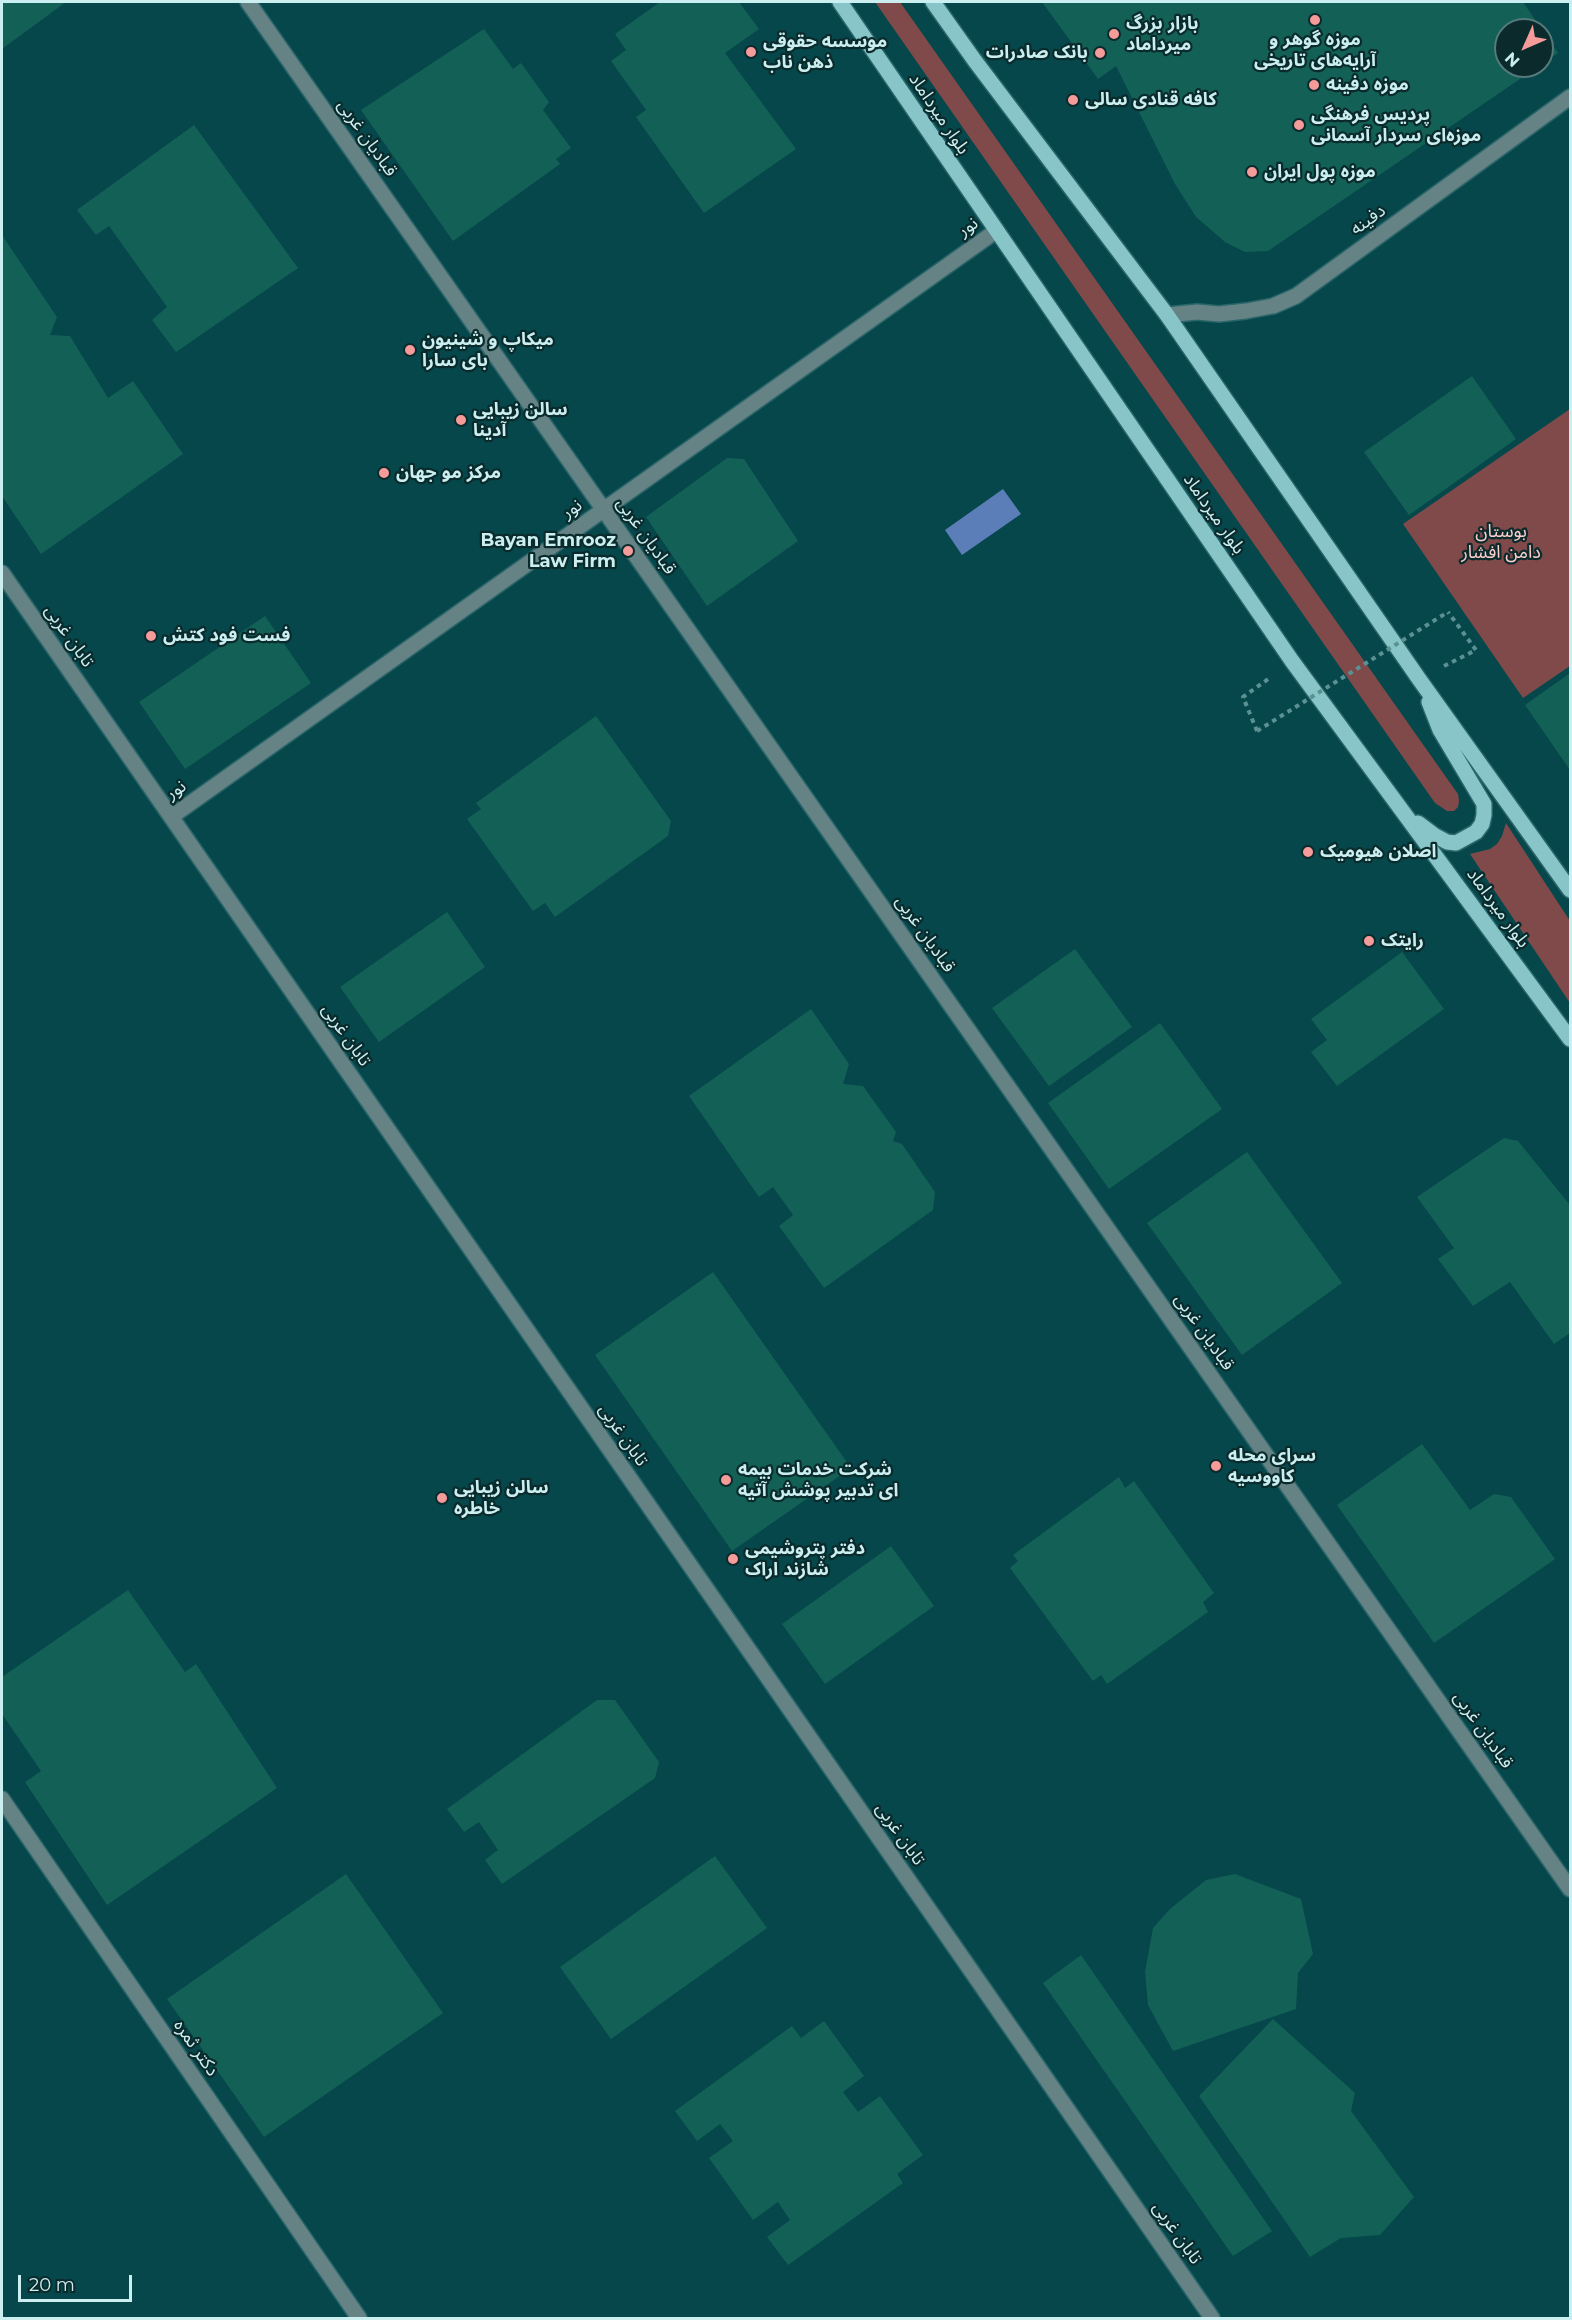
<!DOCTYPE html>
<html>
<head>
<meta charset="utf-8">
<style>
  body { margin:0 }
  #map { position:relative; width:1572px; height:2320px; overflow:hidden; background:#05474b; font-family:Montserrat,sans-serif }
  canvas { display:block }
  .frame { position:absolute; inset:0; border:3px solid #cbeff1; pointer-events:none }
  .north { position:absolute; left:1494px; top:18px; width:60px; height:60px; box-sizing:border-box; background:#0a2a2c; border:2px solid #57797b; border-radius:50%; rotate:225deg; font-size:16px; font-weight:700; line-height:24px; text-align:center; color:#cbeff1 }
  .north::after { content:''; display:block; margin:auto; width:21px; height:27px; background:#f59b9a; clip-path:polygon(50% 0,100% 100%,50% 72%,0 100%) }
  .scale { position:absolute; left:18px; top:2275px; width:114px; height:27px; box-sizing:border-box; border:3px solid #cbeff1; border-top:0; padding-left:8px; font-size:18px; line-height:21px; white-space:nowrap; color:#cbeff1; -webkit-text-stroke:4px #0a2a2c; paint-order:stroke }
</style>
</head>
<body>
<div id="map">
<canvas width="1572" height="2320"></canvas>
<div class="frame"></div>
<div class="north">N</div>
<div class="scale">20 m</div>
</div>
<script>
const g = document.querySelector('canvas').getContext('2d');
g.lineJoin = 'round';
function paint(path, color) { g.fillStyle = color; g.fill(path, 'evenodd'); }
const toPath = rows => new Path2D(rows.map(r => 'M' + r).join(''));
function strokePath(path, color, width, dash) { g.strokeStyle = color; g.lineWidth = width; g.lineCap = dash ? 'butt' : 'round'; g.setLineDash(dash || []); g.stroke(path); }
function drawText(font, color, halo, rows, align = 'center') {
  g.font = font + ' Montserrat,"Noto Sans Arabic",sans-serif'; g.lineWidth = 4.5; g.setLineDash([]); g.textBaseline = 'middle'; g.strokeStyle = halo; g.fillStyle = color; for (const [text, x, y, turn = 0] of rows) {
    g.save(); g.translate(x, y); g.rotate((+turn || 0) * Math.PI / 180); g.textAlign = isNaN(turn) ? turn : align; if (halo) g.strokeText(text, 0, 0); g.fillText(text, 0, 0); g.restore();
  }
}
const green = toPath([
  [875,2,900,2,1453,787,1458,794,1459,801,1458,807,1454,811,1447,811,1435,803],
  [1570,409,1570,666,1523,698,1403,524],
  [1506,823,1570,921,1570,1003,1470,854,1490,849,1497,844,1502,836]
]);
const water = toPath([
  [1003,489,1021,514,962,555,945,530]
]);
const building = toPath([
  [2,2,66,2,2,49],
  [660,2,739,2,759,29,725,53,796,149,704,213,636,117,646,110,611,61,626,50,615,34],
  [1042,2,1523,2,1558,53,1542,64,1542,30,1506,30,1506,66,1539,66,1268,251,1245,252,1225,242,1196,217,1175,184,1116,66,1098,79],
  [484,29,513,69,521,63,549,102,543,110,571,148,556,159,560,164,453,241,361,110],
  [194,125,298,268,176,352,152,320,167,307,109,226,96,235,77,210],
  [2,235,57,317,50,335,70,336,108,398,133,381,183,454,41,554,2,496],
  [1472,376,1516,439,1409,515,1364,452],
  [727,458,744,459,798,541,707,606,646,517],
  [265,616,311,683,185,769,139,702],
  [1570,673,1570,770,1525,705],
  [596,716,671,821,668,836,555,917,545,903,533,911,467,819,481,809,476,803],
  [447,912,485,967,379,1042,340,987],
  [1075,949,1132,1027,1049,1086,992,1008],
  [1402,952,1444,1009,1337,1086,1311,1052,1327,1040,1311,1019],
  [811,1009,849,1064,843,1084,863,1086,896,1132,893,1141,902,1144,935,1192,933,1210,824,1288,779,1226,793,1215,773,1187,759,1197,689,1096],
  [1160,1023,1222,1109,1109,1189,1048,1103],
  [1504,1138,1518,1141,1570,1205,1570,1333,1554,1344,1510,1282,1473,1306,1438,1259,1454,1248,1417,1197],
  [1247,1152,1342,1283,1242,1355,1147,1223],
  [713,1272,851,1468,732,1551,595,1355],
  [1422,1444,1470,1510,1494,1494,1511,1497,1555,1559,1434,1643,1337,1505],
  [1119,1477,1125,1488,1134,1481,1214,1593,1203,1602,1208,1612,1107,1684,1101,1675,1093,1681,1010,1568,1018,1561,1013,1555],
  [891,1546,934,1606,825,1684,782,1624],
  [128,1590,185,1672,196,1664,277,1788,107,1905,25,1782,41,1771,2,1714,2,1677],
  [597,1700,615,1700,659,1762,655,1778,502,1884,485,1860,498,1850,479,1822,464,1832,447,1809],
  [715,1856,767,1928,611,2039,560,1967],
  [346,1874,443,2013,264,2137,167,1999],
  [1235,1874,1301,1899,1313,1954,1298,1973,1296,2009,1173,2051,1148,2005,1145,1972,1153,1928,1170,1909,1206,1880],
  [1081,1955,1272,2231,1233,2256,1043,1983],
  [1273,2019,1355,2093,1351,2111,1414,2197,1380,2235,1341,2238,1310,2257,1199,2096],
  [824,2021,864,2076,843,2092,858,2112,880,2096,923,2155,897,2174,903,2183,788,2265,767,2237,790,2220,778,2202,753,2220,709,2158,733,2141,720,2124,697,2141,675,2111,792,2026,801,2038]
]);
const path = toPath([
  [1444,666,1476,650,1448,612],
  [1257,731,1243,697,1271,677]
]);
const minor = toPath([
  [248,2,1570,1889],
  [1167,315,1197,312,1219,314,1246,311,1273,306,1296,296,1570,97],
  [2,573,1212,2318],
  [171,817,996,231],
  [2,1799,359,2318]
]);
const major = toPath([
  [840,2,1292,661,1570,1039],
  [933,2,975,61,1167,315,1419,679,1570,890],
  [1418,823,1434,835,1447,842,1456,843,1476,832,1482,824,1484,815,1484,804,1440,730,1429,702]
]);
const pathBridge = toPath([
  [1257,731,1448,612]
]);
const markers = [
  [1315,20,6,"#f59b9a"],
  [1114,34,6,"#f59b9a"],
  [751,52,6,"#f59b9a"],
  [1100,53,6,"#f59b9a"],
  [1314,85,6,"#f59b9a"],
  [1073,100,6,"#f59b9a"],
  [1299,125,6,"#f59b9a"],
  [1252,172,6,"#f59b9a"],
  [410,350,6,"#f59b9a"],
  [461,420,6,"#f59b9a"],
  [384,473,6,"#f59b9a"],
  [628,551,6,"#f59b9a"],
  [151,636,6,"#f59b9a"],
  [1308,852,6,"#f59b9a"],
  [1369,941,6,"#f59b9a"],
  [1216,1466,6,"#f59b9a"],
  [726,1480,6,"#f59b9a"],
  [442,1498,6,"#f59b9a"],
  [733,1559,6,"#f59b9a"]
];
const poiNames = [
  ["بازار بزرگ",1126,24],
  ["میرداماد",1126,45],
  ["موزه گوهر و",1315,40,"center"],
  ["آرایه‌های تاریخی",1315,61,"center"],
  ["موسسه حقوقی",763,42],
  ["ذهن ناب",763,63],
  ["بانک صادرات",1088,53,"right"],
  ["موزه دفینه",1326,85],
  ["کافه قنادی سالی",1085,100],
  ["پردیس فرهنگی",1311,115],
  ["موزه‌ای سردار آسمانی",1311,136],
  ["موزه پول ایران",1264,172],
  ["میکاپ و شینیون",422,340],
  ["بای سارا",422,361],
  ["سالن زیبایی",473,410],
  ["آدینا",473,431],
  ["مرکز مو جهان",396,473],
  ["Bayan Emrooz",616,541,"right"],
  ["Law Firm",616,562,"right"],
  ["فست فود کتش",163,636],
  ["اصلان هیومیک",1320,852],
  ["رایتک",1381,941],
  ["سرای محله",1228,1456],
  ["کاووسیه",1228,1477],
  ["شرکت خدمات بیمه",738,1470],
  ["ای تدبیر پوشش آتیه",738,1491],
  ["سالن زیبایی",454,1488],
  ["خاطره",454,1509],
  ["دفتر پتروشیمی",745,1549],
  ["شازند اراک",745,1570]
];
const streetNames = [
  ["بلوار میرداماد",939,114,56],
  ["قبادیان غربی",367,138,55],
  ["دفینه",1368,220,-36],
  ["نور",968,227,-35],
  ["نور",572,509,-35],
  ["بلوار میرداماد",1214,514,55],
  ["قبادیان غربی",646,536,55],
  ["تابان غربی",69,636,55],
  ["نور",176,790,-35],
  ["بلوار میرداماد",1498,908,54],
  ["قبادیان غربی",925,934,55],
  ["تابان غربی",346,1035,55],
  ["قبادیان غربی",1204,1332,55],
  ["تابان غربی",623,1435,55],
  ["قبادیان غربی",1483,1730,55],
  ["تابان غربی",900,1834,55],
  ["دکتر ثمره",196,2048,55],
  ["تابان غربی",1177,2233,55]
];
const parkNames = [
  ["بوستان",1501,532],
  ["دامن افشار",1501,553]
];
paint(green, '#814a4a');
paint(water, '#5b7eb9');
paint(building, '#136156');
strokePath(minor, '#296569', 18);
strokePath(major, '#296569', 18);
strokePath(path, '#5c9194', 4, [4.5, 4.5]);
strokePath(minor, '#658284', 15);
strokePath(major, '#87c5c8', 15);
strokePath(pathBridge, '#5c9194', 4, [4.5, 4.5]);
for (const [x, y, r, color] of markers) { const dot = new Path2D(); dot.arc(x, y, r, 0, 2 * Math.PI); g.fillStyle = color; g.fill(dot); strokePath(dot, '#0a2a2c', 2); }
drawText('bold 18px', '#cbeff1', '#0a2a2c', poiNames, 'left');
drawText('18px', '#cbeff1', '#0a2a2c', streetNames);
drawText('18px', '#fdd0ce', '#0a2a2c', parkNames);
</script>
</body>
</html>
